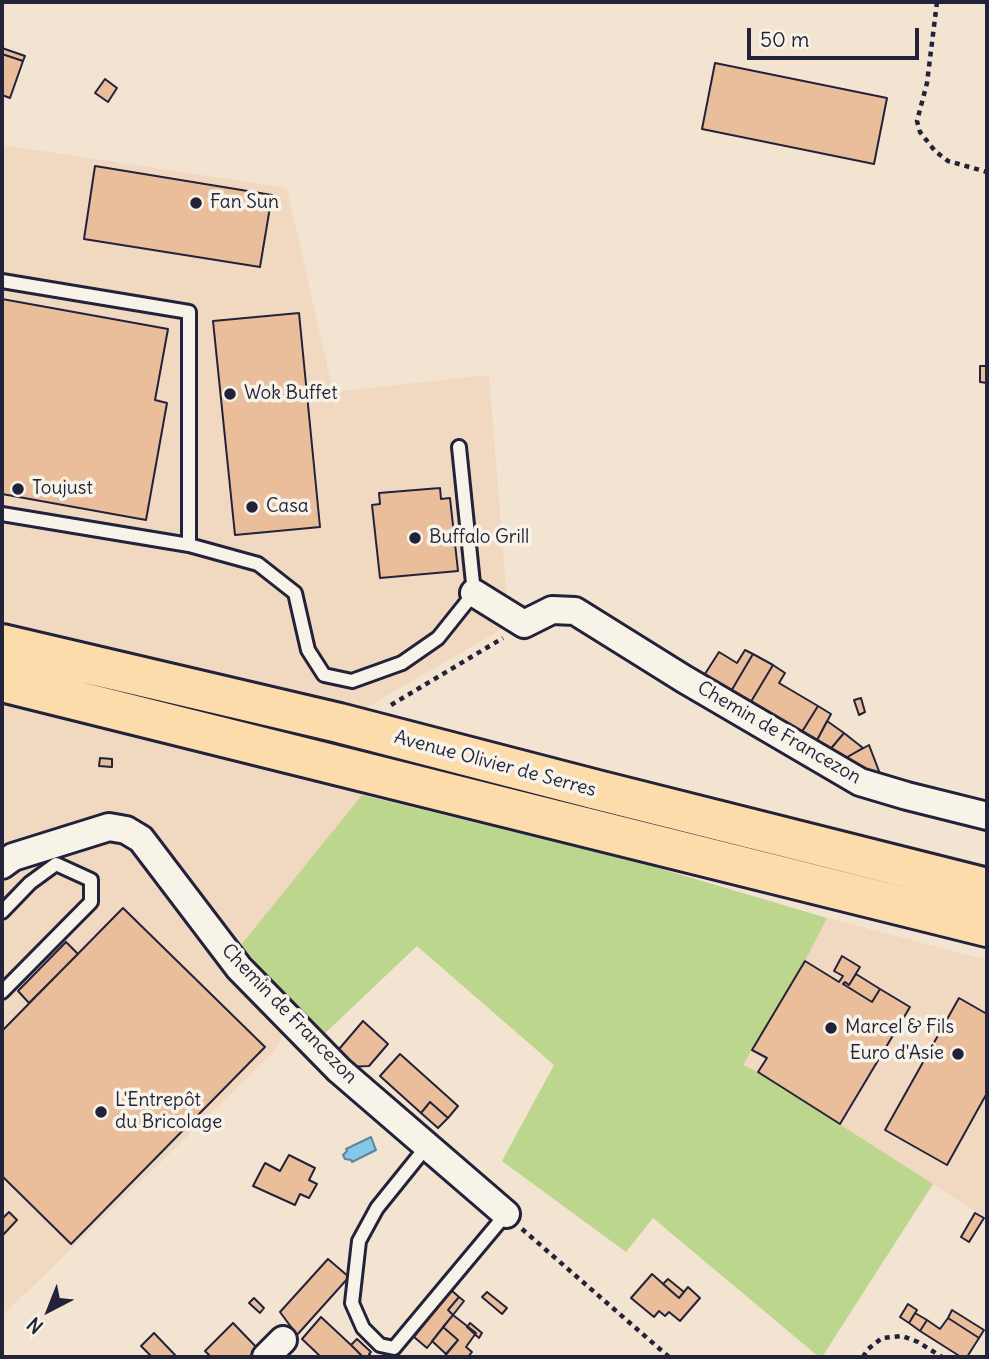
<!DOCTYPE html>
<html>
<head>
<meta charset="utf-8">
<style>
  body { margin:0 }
  #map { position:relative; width:989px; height:1359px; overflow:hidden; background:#f3e3d1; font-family:Delius,sans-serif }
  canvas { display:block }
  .frame { position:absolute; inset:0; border:4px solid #22223b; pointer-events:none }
  .north { position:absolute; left:14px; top:1275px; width:70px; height:70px; -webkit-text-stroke:5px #f7f3e8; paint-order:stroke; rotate:222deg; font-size:19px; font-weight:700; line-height:28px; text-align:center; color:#22223b }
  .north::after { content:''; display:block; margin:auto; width:24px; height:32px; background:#22223b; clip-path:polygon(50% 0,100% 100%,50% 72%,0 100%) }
  .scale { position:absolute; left:747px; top:28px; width:172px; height:32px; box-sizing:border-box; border:4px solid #22223b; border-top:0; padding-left:9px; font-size:21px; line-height:24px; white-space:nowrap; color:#22223b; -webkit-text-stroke:5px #f7f3e8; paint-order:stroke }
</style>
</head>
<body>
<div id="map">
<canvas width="989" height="1359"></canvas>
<div class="frame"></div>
<div class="north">N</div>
<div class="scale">50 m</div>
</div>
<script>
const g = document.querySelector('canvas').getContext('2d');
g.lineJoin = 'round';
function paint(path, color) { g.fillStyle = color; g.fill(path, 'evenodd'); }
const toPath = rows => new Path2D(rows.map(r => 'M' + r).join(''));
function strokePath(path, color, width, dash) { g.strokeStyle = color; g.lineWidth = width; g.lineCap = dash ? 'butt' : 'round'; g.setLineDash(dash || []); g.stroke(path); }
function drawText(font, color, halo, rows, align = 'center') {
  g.font = font + ' Delius,sans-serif'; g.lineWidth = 7; g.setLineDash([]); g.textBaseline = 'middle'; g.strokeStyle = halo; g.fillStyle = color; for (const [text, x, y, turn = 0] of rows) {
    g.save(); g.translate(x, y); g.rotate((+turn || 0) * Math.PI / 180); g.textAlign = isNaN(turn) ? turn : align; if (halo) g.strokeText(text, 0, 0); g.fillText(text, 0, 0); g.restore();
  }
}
const built = toPath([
  [2,145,287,188,333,392,489,375,509,625,366,708,362,795,226,964,285,1032,274,1052,2,1316],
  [827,918,987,960,987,1219,758,1072,743,1065,805,961]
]);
const green = toPath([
  [362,795,648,865,827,918,805,961,743,1065,758,1072,933,1184,822,1357,819,1357,653,1218,626,1252,502,1161,554,1065,417,946,321,1037,241,945]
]);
const water = toPath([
  [371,1137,376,1150,352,1162,351,1160,345,1159,343,1155,347,1151,346,1149,371,1137]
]);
const building = toPath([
  [2,48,25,56,23,61,2,54,2,48],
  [2,54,23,61,10,98,2,95,2,54],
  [715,63,887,98,874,164,702,129,715,63],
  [105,79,117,88,108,102,95,93,105,79],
  [95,166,272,195,260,267,84,239,95,166],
  [2,299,168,329,155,400,167,403,146,520,2,494,2,299],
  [299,313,320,527,235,535,213,321,299,313],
  [980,366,987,366,987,383,980,382,980,366],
  [440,488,441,499,450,498,458,571,380,578,372,505,380,504,379,493,440,488],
  [745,650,753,654,730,693,703,677,719,652,737,663,745,650],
  [753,654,773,665,749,705,730,693,753,654],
  [773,665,785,673,779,683,818,706,800,735,749,705,773,665],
  [861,698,865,712,859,715,854,700,861,698],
  [818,706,831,714,815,744,800,735,818,706],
  [827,721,844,733,828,752,815,744,827,721],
  [844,733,863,748,842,760,828,752,844,733],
  [869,745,882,779,842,760,869,745],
  [100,758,112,759,112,767,99,766,100,758],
  [123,908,265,1047,71,1244,2,1176,2,1031,123,908],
  [66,942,78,954,29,1003,18,991,66,942],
  [842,956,860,967,849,985,845,982,843,984,872,1002,880,989,910,1007,840,1124,758,1072,767,1058,752,1050,805,961,839,982,843,976,834,971,842,956],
  [856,974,880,989,872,1002,843,984,845,982,849,985,856,974],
  [959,998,987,1014,987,1093,947,1165,885,1130,959,998],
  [363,1021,388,1044,369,1066,347,1067,334,1055,363,1021],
  [400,1054,458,1106,448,1118,430,1102,421,1113,380,1076,400,1054],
  [430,1102,448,1118,438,1128,421,1113,430,1102],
  [289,1155,315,1168,309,1180,317,1184,309,1198,300,1194,295,1205,253,1186,265,1163,280,1171,289,1155],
  [9,1212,17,1220,2,1236,2,1219,9,1212],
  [975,1213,984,1218,969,1242,961,1237,975,1213],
  [328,1259,349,1277,297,1335,280,1312,328,1259],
  [652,1274,679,1298,688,1287,700,1298,680,1321,669,1312,665,1316,659,1311,654,1317,631,1298,652,1274],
  [668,1279,684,1292,679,1298,663,1284,668,1279],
  [451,1290,459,1297,448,1310,453,1315,427,1348,414,1337,451,1290],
  [487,1292,507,1308,502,1314,482,1297,487,1292],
  [459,1297,464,1301,453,1315,448,1310,459,1297],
  [254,1298,264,1308,260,1313,249,1303,254,1298],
  [908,1304,917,1310,909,1323,900,1317,908,1304],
  [952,1310,984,1330,979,1338,948,1318,952,1310],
  [915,1313,927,1320,920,1331,909,1323,915,1313],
  [453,1315,476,1333,466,1347,472,1352,468,1357,444,1357,458,1340,443,1327,453,1315],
  [321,1317,351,1345,363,1357,321,1357,302,1339,321,1317],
  [948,1318,979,1338,967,1357,961,1357,920,1331,927,1320,940,1329,948,1318],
  [233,1323,261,1352,255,1357,211,1357,205,1351,233,1323],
  [470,1323,482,1333,479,1338,467,1327,470,1323],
  [443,1327,458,1340,446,1354,432,1341,443,1327],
  [154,1333,176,1356,175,1357,152,1357,141,1346,154,1333],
  [357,1339,371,1352,369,1354,372,1357,363,1357,351,1345,357,1339]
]);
const path = toPath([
  [937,2,927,83,917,121,920,132,935,151,948,161,987,172],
  [391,705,503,638],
  [522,1229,669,1357],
  [863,1357,868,1349,882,1338,902,1336,918,1342,942,1357]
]);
const lane = toPath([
  [2,281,189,312,189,545,2,514],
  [189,545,258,564,295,593,308,650,324,675,352,681,402,663,438,638,474,593,459,447],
  [2,912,30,883,56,864,91,880,91,902,2,992],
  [427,1146,377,1208,359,1241,352,1303,363,1328,380,1345,394,1348,506,1214]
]);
const street = toPath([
  [474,593,524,624,552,610,575,611,684,679,860,782,907,796,987,816],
  [2,865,13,857,109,827,126,830,141,839,239,968,339,1070,506,1214],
  [266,1357,283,1340]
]);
const primary = toPath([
  [2,644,339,723,597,790,987,888],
  [2,682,987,927]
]);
const markers = [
  [196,203,7,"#22223b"],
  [230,394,7,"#22223b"],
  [18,489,7,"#22223b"],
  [252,507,7,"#22223b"],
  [415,538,7,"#22223b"],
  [831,1028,7,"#22223b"],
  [958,1054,7,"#22223b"],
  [101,1112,7,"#22223b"]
];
const poiNames = [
  ["Fan Sun",210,203],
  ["Wok Buffet",244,394],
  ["Toujust",32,489],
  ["Casa",266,507],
  ["Buffalo Grill",429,538],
  ["Marcel & Fils",845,1028],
  ["Euro d'Asie",944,1054,"right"],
  ["L'Entrepôt",115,1101],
  ["du Bricolage",115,1123]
];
const streetNames = [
  ["Chemin de Francezon",779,733,30],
  ["Avenue Olivier de Serres",495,764,15],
  ["Chemin de Francezon",289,1014,46]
];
paint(built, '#f1d8c1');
paint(green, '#bcd68d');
paint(water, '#85c7e6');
strokePath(water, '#5d85a2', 2);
paint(building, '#ebbe9b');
strokePath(building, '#22223b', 2);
strokePath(lane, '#22223b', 18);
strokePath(street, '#22223b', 32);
strokePath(primary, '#22223b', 44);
strokePath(path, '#22223b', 4.5, [5, 5]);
strokePath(lane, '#f7f3e8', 12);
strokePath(street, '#f7f3e8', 26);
strokePath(primary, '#fddcac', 38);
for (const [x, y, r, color] of markers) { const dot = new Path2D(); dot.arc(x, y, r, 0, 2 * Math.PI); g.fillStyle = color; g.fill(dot); strokePath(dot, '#f7f3e8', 2.5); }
drawText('19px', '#22223b', '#f7f3e8', poiNames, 'left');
drawText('19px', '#22223b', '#f7f3e8', streetNames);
</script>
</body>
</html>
